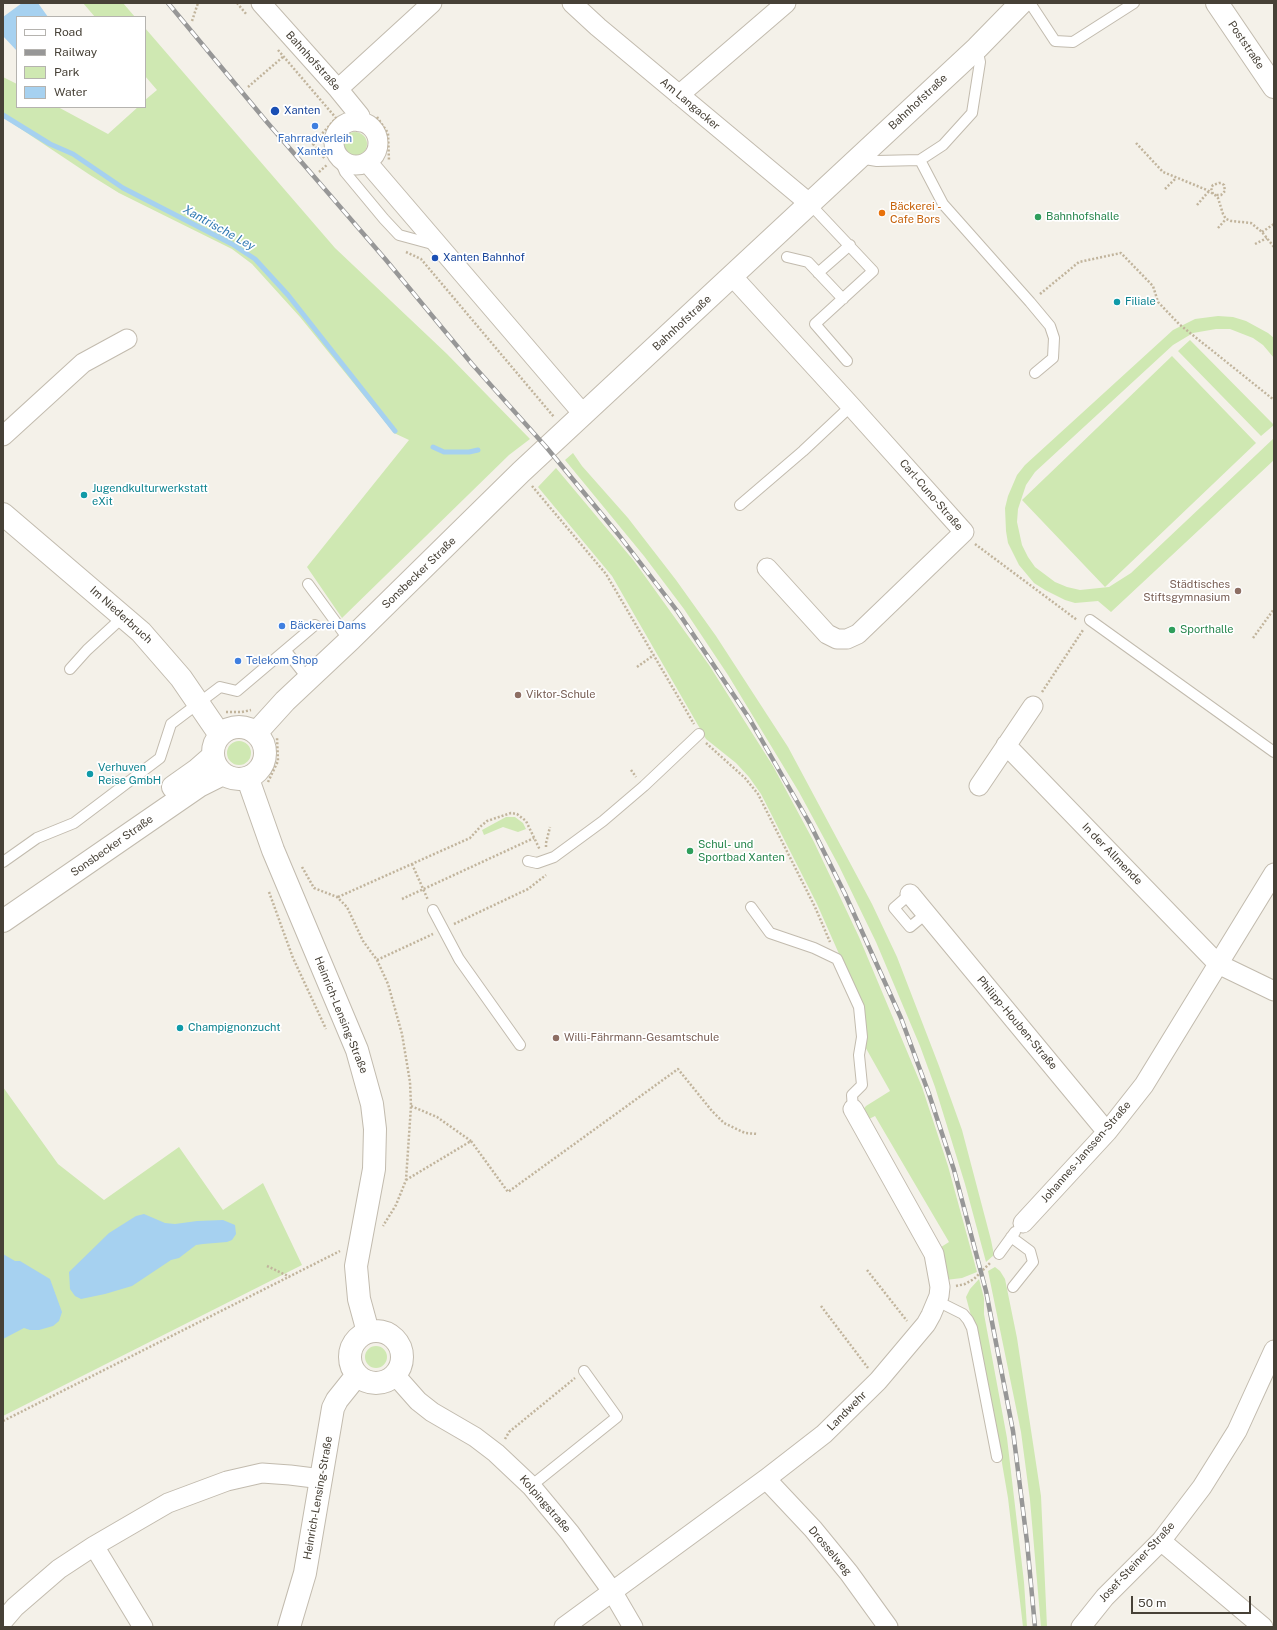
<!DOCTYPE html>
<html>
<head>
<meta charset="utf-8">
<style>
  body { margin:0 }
  #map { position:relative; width:1277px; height:1630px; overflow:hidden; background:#f4f1e9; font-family:"Public Sans",sans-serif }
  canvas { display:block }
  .frame { position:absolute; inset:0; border:4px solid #474137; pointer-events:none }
  .legend { position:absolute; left:16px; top:16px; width:130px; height:92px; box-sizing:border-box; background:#fff; border:1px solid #b5b3af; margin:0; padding:5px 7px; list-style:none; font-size:12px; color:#474137 }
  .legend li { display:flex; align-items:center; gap:8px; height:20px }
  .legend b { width:20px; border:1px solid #b5b3af }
  .scale { position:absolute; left:1131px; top:1596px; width:120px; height:18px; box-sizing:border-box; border:2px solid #474137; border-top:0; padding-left:5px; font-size:12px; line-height:14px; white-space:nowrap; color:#474137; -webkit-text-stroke:3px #fff; paint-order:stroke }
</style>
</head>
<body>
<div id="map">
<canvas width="1277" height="1630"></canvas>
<div class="frame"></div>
<ul class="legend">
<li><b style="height:5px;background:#fff"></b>Road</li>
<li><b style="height:5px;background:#979797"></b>Railway</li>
<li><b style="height:11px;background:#cfe8b2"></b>Park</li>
<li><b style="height:11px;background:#a6d1f0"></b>Water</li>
</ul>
<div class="scale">50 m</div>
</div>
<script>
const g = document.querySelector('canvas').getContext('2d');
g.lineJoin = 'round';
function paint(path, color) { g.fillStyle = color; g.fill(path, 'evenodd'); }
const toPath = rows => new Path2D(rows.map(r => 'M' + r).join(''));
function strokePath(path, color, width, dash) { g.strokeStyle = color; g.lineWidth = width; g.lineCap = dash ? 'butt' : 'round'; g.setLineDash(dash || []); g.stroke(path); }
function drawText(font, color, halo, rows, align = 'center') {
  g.font = font + ' "Public Sans",sans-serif'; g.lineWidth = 3.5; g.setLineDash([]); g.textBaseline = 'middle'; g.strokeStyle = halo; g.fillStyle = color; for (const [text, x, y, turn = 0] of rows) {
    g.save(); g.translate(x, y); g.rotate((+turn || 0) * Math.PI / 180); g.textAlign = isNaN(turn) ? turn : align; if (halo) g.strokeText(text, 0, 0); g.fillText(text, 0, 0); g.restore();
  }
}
const green = toPath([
  [83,3,123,3,135,17,95,17],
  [145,28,335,248,447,354,530,439,509,455,342,618,307,567,409,440,394,433,300,317,252,264,232,249,119,193,90,175,3,117,3,77,17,84,17,107,58,107,108,134,138,107,145,107,145,100,157,90,145,76],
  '343 144a12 12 0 1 1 24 0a12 12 0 1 1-24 0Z',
  [1218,316,1233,317,1246,321,1268,333,1274,338,1274,358,1263,345,1253,338,1230,329,1216,329,1193,333,1173,345,1035,472,1026,485,1018,509,1017,522,1022,545,1028,557,1035,567,1055,582,1067,587,1080,590,1109,587,1131,573,1274,438,1274,460,1111,612,1098,601,1075,603,1065,600,1045,590,1034,583,1019,565,1008,543,1006,531,1005,508,1008,496,1017,475,1025,465,1173,330,1195,319],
  [1190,340,1274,425,1261,436,1178,351],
  [1172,356,1256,443,1105,587,1022,500],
  [573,453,582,466,628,518,676,580,716,636,788,747,872,904,897,957,939,1066,962,1130,991,1240,994,1255,986,1262,965,1184,935,1087,920,1046,876,942,839,866,799,792,728,675,684,609,644,556,565,460],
  [556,468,634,561,709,665,773,766,814,842,859,937,922,1087,948,1166,977,1272,962,1278,946,1280,938,1249,949,1242,875,1116,863,1122,862,1111,866,1106,890,1091,863,1043,858,997,817,904,761,794,749,777,736,763,706,739,612,576,538,487],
  '227 753a12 12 0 1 1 24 0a12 12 0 1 1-24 0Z',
  [506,817,515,817,523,823,526,829,518,832,503,827,484,835,482,830],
  [3,1087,58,1164,104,1200,179,1147,223,1210,263,1183,302,1265,3,1416],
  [995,1267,1000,1271,1005,1279,1017,1338,1041,1496,1047,1627,1041,1627,1030,1500,1021,1432,988,1271],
  [979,1279,984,1298,984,1314,1007,1438,1024,1582,1027,1627,1023,1627,1008,1498,997,1434,978,1342,966,1297,970,1289],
  '365 1357a11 11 0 1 1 22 0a11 11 0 1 1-22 0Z'
]);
const water = toPath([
  [22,3,38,3,48,17,17,17,17,51,3,36,3,17],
  [144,1214,165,1223,175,1224,197,1221,223,1220,235,1225,236,1234,232,1240,227,1242,203,1244,196,1245,179,1258,171,1260,132,1286,105,1294,81,1299,75,1296,70,1289,69,1272,109,1233,136,1216],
  [3,1254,15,1261,20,1261,50,1279,62,1312,59,1321,53,1326,39,1330,30,1330,24,1328,3,1339]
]);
const stream = toPath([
  [3,115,50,144,73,154,123,188,232,244,255,259,288,295,395,431],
  [433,447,444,452,469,452,478,450]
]);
const path = toPath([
  [237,3,247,15],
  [192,21,198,3],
  [278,50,336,118,313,144,325,159],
  [248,87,284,56],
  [377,117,388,133,389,161],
  [1136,143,1163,172,1207,190,1215,195,1218,198,1223,214,1226,219,1231,221,1251,223,1262,232,1274,247],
  [319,172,328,164],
  [1165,189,1176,178],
  [1213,194,1211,188,1213,185,1219,183,1221,183,1224,185,1225,191,1221,195,1215,195],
  [1197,205,1209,191],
  [1218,228,1226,219],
  [1262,232,1274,224],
  [1255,244,1267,238],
  [406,252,421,259,554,417],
  [1273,264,1274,264],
  [1040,294,1079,262,1121,253,1153,286,1158,302,1179,324,1274,400],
  [532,486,606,574,694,724],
  [975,544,1077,620],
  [1253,638,1274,609],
  [637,667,654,655],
  [1042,692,1083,630],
  [226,712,242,712,251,710],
  [706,743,745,778,758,794,815,907,830,942],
  [631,770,636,777],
  [268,782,278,761,277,737],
  [546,847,546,843,550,827],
  [412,864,428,900],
  [302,867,314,888,337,897,347,907,363,941,377,960,388,984,402,1034,410,1082,411,1106,406,1180,396,1205,383,1226],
  [269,892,293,958,326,1029],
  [338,897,470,838,481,826,487,821,511,813,517,814,526,821,540,850],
  [402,899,534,838],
  [454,924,528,889,546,875],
  [377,960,433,934],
  [411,1106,437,1117,471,1141],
  [406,1180,471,1141,508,1192,678,1069,712,1111,724,1123,745,1133,758,1134],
  [267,1266,290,1277],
  [867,1270,907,1321],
  [956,1286,965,1284,974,1279,991,1262],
  [821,1306,868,1368],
  [3,1421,340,1251],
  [505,1439,509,1432,575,1378]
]);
const service = toPath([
  [1030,3,1055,41,1073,42,1134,3],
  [338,156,345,172,384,219,399,235,436,245],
  [859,158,877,161,920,160,943,145,972,113,980,62,977,48],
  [920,160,943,204,1030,302,1050,326,1054,338,1053,358,1035,373],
  [809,203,873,271,815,324,847,361],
  [787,257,808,262,843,299],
  [818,273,850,245],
  [740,505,803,451,851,406],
  [308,584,343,632,351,639],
  [1090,620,1274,752],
  [286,651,309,680],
  [70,669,87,650,124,616],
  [528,861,537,863,554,857,603,821,644,786,699,734],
  [3,862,37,838,74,823,160,758,171,724,220,687,237,691,315,625],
  [910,894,894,908,910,927,927,913],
  [751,907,770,933,814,948,837,959,859,1007,862,1037,859,1055,862,1085,852,1095,853,1109],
  [433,910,459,959,520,1045],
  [1011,1237,1030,1251,1033,1262,1013,1287],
  [999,1254,1015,1232],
  [937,1301,963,1314,968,1320,972,1328,997,1457],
  [531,1486,617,1417,584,1371]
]);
const minor = toPath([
  [261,3,338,89,360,116,360,122],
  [572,3,598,27,809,203],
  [338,89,432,3],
  [679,95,786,3],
  '334 143a22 22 0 1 1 44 0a22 22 0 1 1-44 0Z',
  [367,162,584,415],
  [732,276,851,406,964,532,858,634,847,639,837,639,827,634,767,568],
  [3,436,83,363,127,339],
  [1006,745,1218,964,1274,991],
  [979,786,1033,706],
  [910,894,1107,1132],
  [1023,1223,1107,1132,1144,1085,1274,873],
  [395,1375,418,1401,432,1412,475,1437,496,1453,531,1486,570,1533,612,1591,633,1627],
  [766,1479,813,1529,849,1573,888,1627],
  [1161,1541,1263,1627],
  [94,1546,143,1627],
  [3,1621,15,1607,59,1569,94,1546,168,1503,227,1481,262,1473,290,1475,322,1479],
  [564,1627,766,1479,824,1434,878,1381,926,1324,931,1315,939,1296,940,1287,934,1254,853,1109],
  [1081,1627,1105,1597,1161,1541,1202,1487,1237,1431,1274,1350]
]);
const tertiary = toPath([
  [1217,3,1274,87],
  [3,514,141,632,181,678,220,735],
  '213 753a26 26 0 1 1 52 0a26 26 0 1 1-52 0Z',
  [256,733,285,701,351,639,521,472,977,48,1021,3],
  [248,779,273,850,357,1050,372,1104,375,1129,374,1169,356,1266,359,1299,368,1332],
  [173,787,197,770,213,756],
  [3,921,199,786,223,774],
  '350 1357a26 26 0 1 1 52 0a26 26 0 1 1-52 0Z',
  [289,1627,305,1573,333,1408,337,1400,357,1375]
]);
const rail = toPath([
  [168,3,266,121,386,260,472,364,547,448,618,534,678,612,749,718,810,824,845,894,901,1018,929,1094,954,1170,986,1291,1013,1431,1027,1542,1035,1627]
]);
const markers = [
  [275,111,5,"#1a4fb4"],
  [315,126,4,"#3f7fe0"],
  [882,213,4,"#e8710a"],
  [1038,217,4,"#2e9e5b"],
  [435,258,4,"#1a4fb4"],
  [1117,302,4,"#0f9aa8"],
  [84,495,4,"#0f9aa8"],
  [1238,591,4,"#8d6e63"],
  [282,626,4,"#3f7fe0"],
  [1172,630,4,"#2e9e5b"],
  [238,661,4,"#3f7fe0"],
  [518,695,4,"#8d6e63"],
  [90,774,4,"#0f9aa8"],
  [690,851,4,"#2e9e5b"],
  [180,1028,4,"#0f9aa8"],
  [556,1038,4,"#8d6e63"]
];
const streetNames = [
  ["Poststraße",1246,45,56],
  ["Bahnhofstraße",313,61,48],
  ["Bahnhofstraße",918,102,-43],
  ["Am Langacker",690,104,40],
  ["Bahnhofstraße",682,323,-43],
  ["Carl-Cuno-Straße",931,495,49],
  ["Sonsbecker Straße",419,573,-44],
  ["Im Niederbruch",121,615,42],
  ["Sonsbecker Straße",112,846,-35],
  ["In der Allmende",1112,854,46],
  ["Heinrich-Lensing-Straße",341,1015,68],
  ["Philipp-Houben-Straße",1017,1023,50],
  ["Johannes-Janssen-Straße",1086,1152,-49],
  ["Landwehr",847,1411,-45],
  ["Heinrich-Lensing-Straße",318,1498,-80],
  ["Kolpingstraße",545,1504,49],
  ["Drosselweg",830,1551,50],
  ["Josef-Steiner-Straße",1137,1562,-47]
];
const transitNames = [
  ["Xanten",284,111],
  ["Xanten Bahnhof",443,258]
];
const shopNames = [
  ["Fahrradverleih",315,139,"center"],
  ["Xanten",315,152,"center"],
  ["Bäckerei Dams",290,626],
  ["Telekom Shop",246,661]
];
const foodNames = [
  ["Bäckerei -",890,207],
  ["Cafe Bors",890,220]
];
const leisureNames = [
  ["Bahnhofshalle",1046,217],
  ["Sporthalle",1180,630],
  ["Schul- und",698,845],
  ["Sportbad Xanten",698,858]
];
const cultureNames = [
  ["Filiale",1125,302],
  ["Jugendkulturwerkstatt",92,489],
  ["eXit",92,502],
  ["Verhuven",98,768],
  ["Reise GmbH",98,781],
  ["Champignonzucht",188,1028]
];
const educationNames = [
  ["Städtisches",1230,585,"right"],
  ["Stiftsgymnasium",1230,598,"right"],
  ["Viktor-Schule",526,695],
  ["Willi-Fährmann-Gesamtschule",564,1038]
];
const waterNames = [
  ["Xantrische Ley",219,228,29]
];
paint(green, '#cfe8b2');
paint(water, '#a6d1f0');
strokePath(stream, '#a6d1f0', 5);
strokePath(service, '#c2bbae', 12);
strokePath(minor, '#c2bbae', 21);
strokePath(tertiary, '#c2bbae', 24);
strokePath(path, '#c1b49c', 2.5, [2, 2]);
strokePath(service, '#fff', 10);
strokePath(minor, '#fff', 19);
strokePath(tertiary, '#fff', 22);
strokePath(rail, '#979797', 4.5);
strokePath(rail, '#fff', 3, [9]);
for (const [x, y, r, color] of markers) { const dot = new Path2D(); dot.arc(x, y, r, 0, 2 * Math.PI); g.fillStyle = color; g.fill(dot); strokePath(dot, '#fff', 1.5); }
drawText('11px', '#474137', '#fff', streetNames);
drawText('11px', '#164399', '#fff', transitNames, 'left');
drawText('11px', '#366cbe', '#fff', shopNames, 'left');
drawText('11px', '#c56008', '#fff', foodNames, 'left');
drawText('11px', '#27864d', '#fff', leisureNames, 'left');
drawText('11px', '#0d838f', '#fff', cultureNames, 'left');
drawText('11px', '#785e54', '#fff', educationNames, 'left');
drawText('italic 12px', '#317ab3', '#fff', waterNames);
</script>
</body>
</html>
